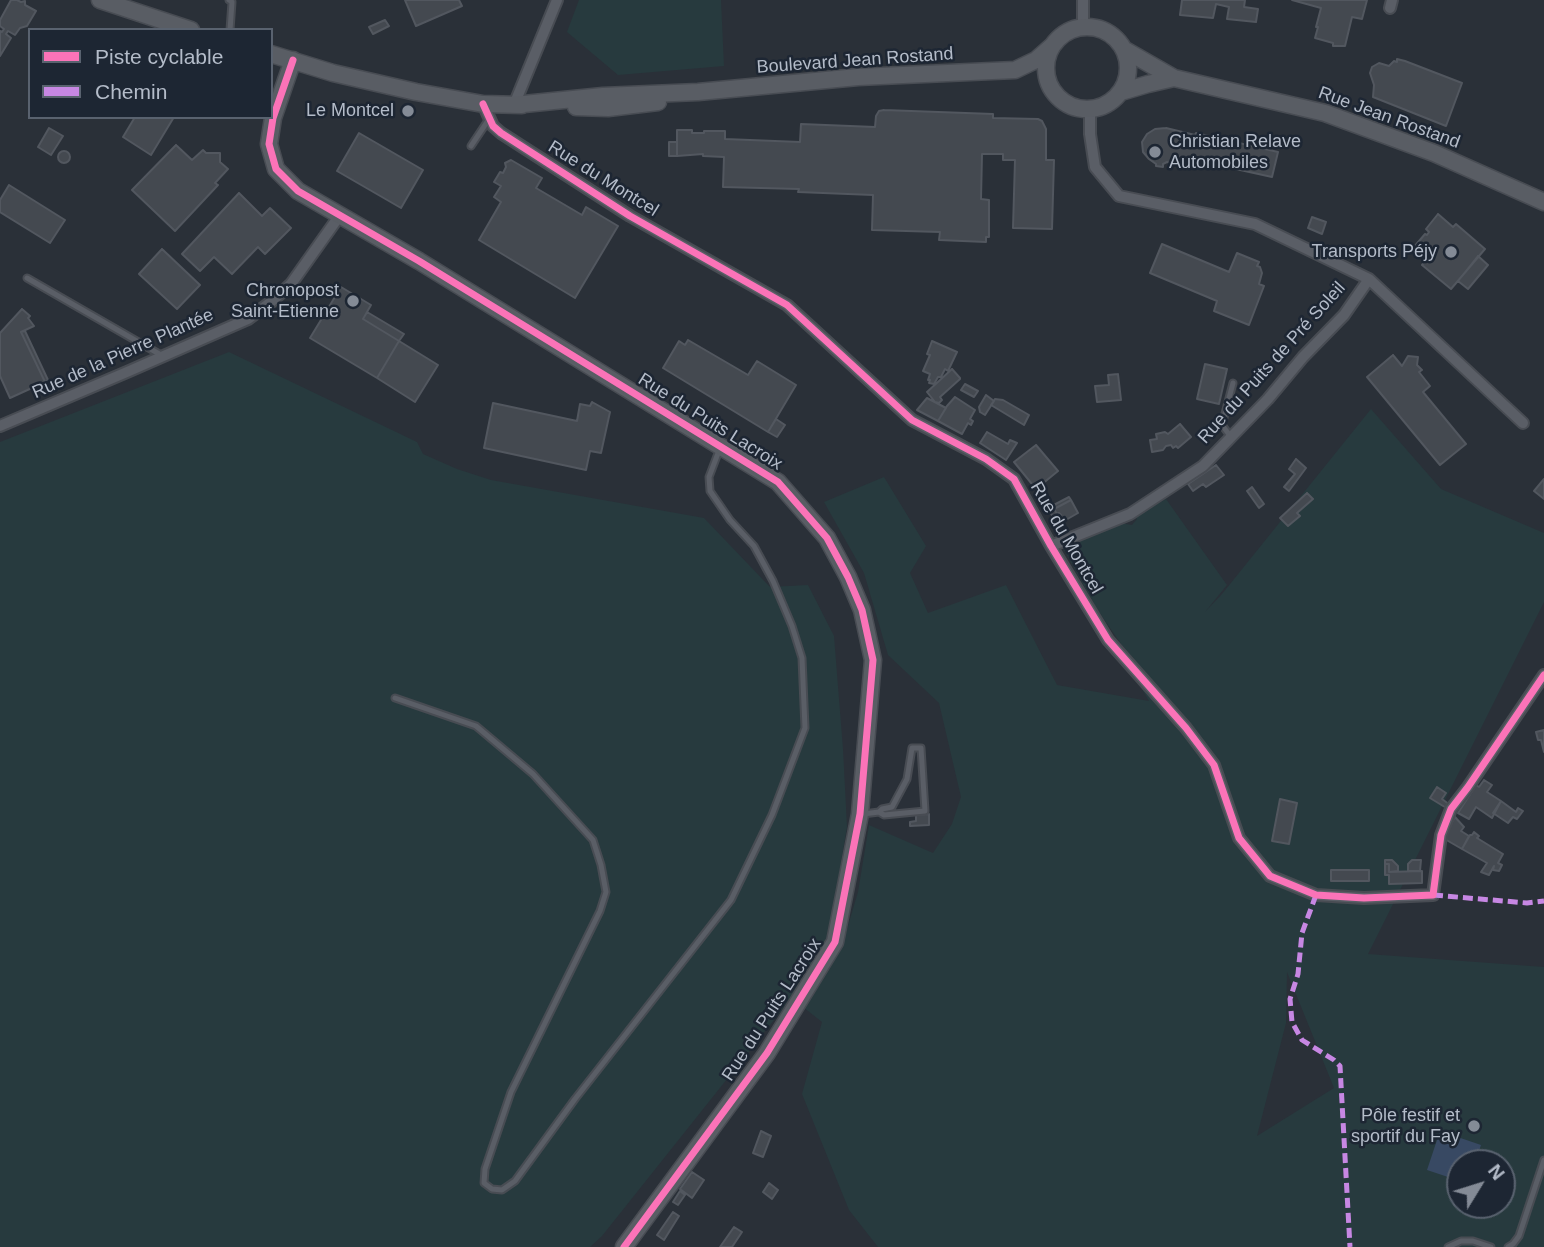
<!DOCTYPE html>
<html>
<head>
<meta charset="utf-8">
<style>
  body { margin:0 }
  #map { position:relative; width:1544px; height:1247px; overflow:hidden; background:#2a3038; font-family:Arial,sans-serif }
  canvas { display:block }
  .legend { position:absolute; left:28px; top:28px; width:245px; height:91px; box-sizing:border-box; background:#1d2633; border:2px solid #59626f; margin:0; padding:9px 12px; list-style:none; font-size:21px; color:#b4bcc9 }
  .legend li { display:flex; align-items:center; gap:14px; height:35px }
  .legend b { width:35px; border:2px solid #59626f }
  .north { position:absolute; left:1446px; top:1149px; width:70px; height:70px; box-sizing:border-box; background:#1d2633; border:2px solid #59626f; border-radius:50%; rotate:52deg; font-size:19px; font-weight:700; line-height:28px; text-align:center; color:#b4bcc9 }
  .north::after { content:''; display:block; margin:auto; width:24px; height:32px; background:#848b96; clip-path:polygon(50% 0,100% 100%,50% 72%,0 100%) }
</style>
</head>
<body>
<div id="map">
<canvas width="1544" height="1247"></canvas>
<ul class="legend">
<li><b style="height:9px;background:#fb73b8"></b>Piste cyclable</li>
<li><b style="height:9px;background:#c787e3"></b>Chemin</li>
</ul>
<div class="north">N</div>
</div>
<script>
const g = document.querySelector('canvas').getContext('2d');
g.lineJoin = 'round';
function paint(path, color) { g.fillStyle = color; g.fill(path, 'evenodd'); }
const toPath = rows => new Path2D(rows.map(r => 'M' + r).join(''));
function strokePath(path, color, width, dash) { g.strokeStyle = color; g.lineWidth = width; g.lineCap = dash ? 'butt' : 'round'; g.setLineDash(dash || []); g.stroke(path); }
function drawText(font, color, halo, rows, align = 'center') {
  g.font = font + ' Arial,sans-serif'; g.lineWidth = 5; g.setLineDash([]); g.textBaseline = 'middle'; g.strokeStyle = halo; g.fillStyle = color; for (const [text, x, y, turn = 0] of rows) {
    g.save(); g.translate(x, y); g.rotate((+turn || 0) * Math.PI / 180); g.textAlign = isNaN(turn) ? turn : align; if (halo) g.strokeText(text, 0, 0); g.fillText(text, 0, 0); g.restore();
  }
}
const green = toPath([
  [579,0,721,0,724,66,618,75,567,32],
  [229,352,417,442,423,454,457,469,491,480,704,518,770,587,808,585,834,636,843,749,847,827,828,941,782,1010,602,1236,590,1247,0,1247,0,442],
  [1371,409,1441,489,1544,533,1544,602,1368,954,1544,967,1544,1247,878,1247,849,1210,802,1094,822,1022,803,1007,842,946,858,892,869,825,933,853,952,824,961,797,939,703,888,655,864,573,824,502,884,477,926,546,910,573,928,613,1006,585,1057,685,1149,701,1139,684,1147,674,1121,644,1097,609,1063,548,1119,523,1132,525,1137,519,1135,516,1166,499,1227,585,1205,612,1222,594],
  [1287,972,1334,1088,1257,1136,1286,1023],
  [1460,1163,1502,1163,1502,1205,1460,1205]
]);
const water = toPath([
  [1440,1131,1481,1145,1475,1163,1460,1163,1460,1181,1427,1170]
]);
const building = toPath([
  [11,0,17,0,21,2,25,1,25,5,36,11,27,26,20,28,15,35,8,31,6,34,11,38,0,56,0,31,2,32,4,29,0,26,0,20,11,0],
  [405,0,459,0,462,6,416,26,405,0],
  [1182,0,1245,0,1244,7,1258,9,1256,22,1227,19,1229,7,1216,4,1213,18,1180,15,1182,0],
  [1292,0,1367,0,1362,19,1352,17,1345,46,1333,46,1333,43,1315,38,1318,27,1316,27,1321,8,1292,0],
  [385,20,389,26,373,34,369,27,385,20],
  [1397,59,1405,61,1462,83,1446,126,1373,97,1374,85,1370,73,1372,67,1379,63,1389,66,1394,61,1397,62,1397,59],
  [884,110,993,114,993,118,1038,119,1042,121,1046,129,1046,160,1054,160,1052,229,1013,228,1015,160,1003,160,1003,154,982,154,981,199,989,200,989,237,986,237,986,242,939,240,940,232,872,230,873,195,798,192,799,189,723,187,724,157,703,156,703,154,677,156,677,130,692,130,692,133,704,133,704,131,725,131,725,139,800,142,801,124,875,127,876,116,879,111,884,110],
  [135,117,174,117,151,155,123,137,135,117],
  [49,128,63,136,51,155,38,147,49,128],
  [1166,128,1195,135,1196,133,1226,140,1278,152,1272,177,1172,155,1171,163,1167,162,1163,164,1163,167,1156,166,1156,164,1149,159,1143,152,1142,142,1147,134,1155,129,1166,128],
  [359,133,423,170,401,208,337,171,359,133],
  [669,142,677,142,677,156,669,156,669,142],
  [176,145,192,160,203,150,206,153,220,153,220,162,228,169,215,183,218,185,175,231,132,190,176,145],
  '58 157a6 6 0 1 1 12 0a6 6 0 1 1-12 0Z',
  [511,160,542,178,536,188,582,215,586,207,618,226,575,298,479,240,501,202,494,197,501,186,494,182,500,172,503,173,506,167,505,163,511,160],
  [9,185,65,220,50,243,0,212,0,200,9,185],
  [239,193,262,216,270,208,291,228,265,254,258,247,232,274,214,257,200,271,182,254,239,193],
  [1438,214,1453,227,1456,224,1485,249,1451,289,1422,265,1427,259,1414,247,1425,234,1427,235,1429,232,1426,229,1438,214],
  [1312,217,1326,222,1322,234,1308,228,1312,217],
  [1162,244,1229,272,1237,253,1259,262,1257,266,1260,267,1262,273,1259,284,1264,286,1249,325,1214,311,1217,301,1150,273,1162,244],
  [162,249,200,285,177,309,139,274,162,249],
  [1478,256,1488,265,1468,289,1458,281,1478,256],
  [341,287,371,305,363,319,399,341,377,378,310,338,341,287],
  [22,309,30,316,28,318,34,326,21,332,45,382,10,398,0,376,0,333,22,309],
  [367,312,404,334,399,341,363,319,367,312],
  [25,331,48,380,45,382,21,332,25,331],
  [688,340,748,375,757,361,796,385,768,432,663,368,679,341,685,345,688,340],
  [399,341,438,365,415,402,377,378,399,341],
  [932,341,957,352,948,371,945,369,941,377,938,377,934,384,929,383,930,380,928,380,930,374,923,371,930,355,927,354,932,341],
  [1393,355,1402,366,1408,356,1418,357,1417,365,1422,370,1419,372,1430,386,1423,392,1466,444,1440,465,1367,377,1393,355],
  [1205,364,1227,369,1219,404,1197,399,1205,364],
  [952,369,960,378,960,379,940,397,942,400,939,403,935,402,927,392,952,369],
  [1118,374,1121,400,1097,402,1095,386,1109,385,1108,375,1118,374],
  [965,384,978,391,974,397,961,390,965,384],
  [986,395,994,401,985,415,980,412,979,407,986,395],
  [955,397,975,410,970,419,973,421,971,425,968,423,962,434,938,421,947,406,955,397],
  [927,398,946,408,938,421,917,410,927,398],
  [995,399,1003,400,1029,415,1024,425,991,405,995,399],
  [592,402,610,412,601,453,590,451,586,470,484,448,493,403,577,421,580,404,590,406,592,402],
  [776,419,785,425,777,437,768,432,776,419],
  [1180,424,1191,437,1178,448,1176,446,1173,448,1171,445,1166,446,1163,450,1152,452,1150,440,1157,439,1156,434,1165,432,1168,434,1180,424],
  [987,432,1008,444,1010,440,1017,443,1006,460,980,443,987,432],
  [1036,445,1058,471,1036,489,1014,462,1036,445],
  [1296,459,1306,468,1289,491,1284,487,1295,474,1289,469,1296,459],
  [1216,465,1224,475,1206,487,1203,484,1193,491,1188,484,1216,465],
  [1544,479,1544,499,1534,491,1544,479],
  [1252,487,1264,504,1259,508,1247,491,1252,487],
  [1307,493,1313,499,1297,513,1300,516,1288,526,1280,518,1307,493],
  [1069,497,1071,500,1054,509,1057,514,1059,513,1061,515,1054,519,1048,508,1069,497],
  [1071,500,1078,513,1064,521,1059,513,1057,514,1054,509,1071,500],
  [1544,730,1544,752,1541,740,1538,740,1536,732,1544,730],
  [1484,780,1492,785,1487,792,1501,801,1492,818,1476,807,1469,819,1458,813,1476,785,1479,787,1484,780],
  [1437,787,1446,793,1442,799,1450,805,1448,809,1430,798,1437,787],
  [1280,799,1297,803,1289,844,1272,841,1280,799],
  [1501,801,1516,812,1518,808,1523,811,1517,819,1513,817,1508,823,1493,813,1501,801],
  [929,814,929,825,910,826,910,822,916,821,916,815,929,814],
  [1455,817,1464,827,1461,831,1469,836,1462,849,1443,838,1455,817],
  [1474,832,1479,836,1477,838,1503,854,1498,863,1502,865,1499,871,1493,870,1494,866,1489,875,1481,872,1487,863,1462,849,1470,835,1472,835,1474,832],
  [1385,860,1392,860,1398,866,1398,871,1389,872,1389,864,1385,864,1385,860],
  [1412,860,1421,860,1420,871,1408,871,1408,864,1412,860],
  [1385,864,1389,864,1389,872,1422,871,1422,883,1389,884,1389,875,1385,875,1385,864],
  [1331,870,1369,870,1369,881,1331,881,1331,870],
  [761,1131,771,1136,763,1157,753,1153,761,1131],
  [692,1172,704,1180,692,1198,680,1189,692,1172],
  [769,1183,778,1190,772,1199,763,1192,769,1183],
  [680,1191,685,1195,678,1205,673,1202,680,1191],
  [673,1212,679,1216,664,1240,657,1235,673,1212],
  [734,1227,742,1232,732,1247,720,1247,734,1227]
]);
const lane = toPath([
  [229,0,232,2,230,30],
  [471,146,489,119],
  [27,278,161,355],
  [1231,437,1222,425,1233,383],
  [395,698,476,726,533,774,593,840,601,865,606,892,600,911,511,1092,485,1169,484,1183,492,1189,502,1190,515,1181,575,1099,731,900,772,815,805,728,802,658,792,626,773,581,754,546,730,520,710,491,709,477,720,448],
  [863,814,879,812,882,809,892,807,907,779,912,748,921,748,925,811,884,815,879,812],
  [1448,1247,1461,1241,1473,1241,1491,1247],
  [1508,1247,1513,1244,1519,1236,1544,1160]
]);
const street = toPath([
  [1083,0,1083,27],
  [1390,8,1392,0],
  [483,104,493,126,501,133,630,216,787,305,912,420,986,459,1014,479,1051,546,1108,640,1186,728,1214,765,1239,838,1270,876,1316,895,1364,898,1433,895,1441,835,1451,809,1468,787,1544,675],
  [514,105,557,0],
  [1090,109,1090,134,1095,167,1119,196,1255,224,1369,279,1523,423],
  [0,426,127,372,248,319,271,302,291,284,340,215],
  [1051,546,1130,514,1203,466,1268,399,1303,357,1344,315,1369,279]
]);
const secondary = toPath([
  [100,0,191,30],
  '1046 68a41 41 0 1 1 82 0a41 41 0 1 1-82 0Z',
  [1125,50,1174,78,1325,113,1434,153,1544,202],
  [271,54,333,73,416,92,483,104,522,105],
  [293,60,273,118,269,144,276,169,298,191,419,261,778,482,827,538,848,577,862,610,873,660,860,814,835,942,767,1053,624,1247],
  [1121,92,1148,84,1174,78],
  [514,105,603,96,698,92,858,77,1015,70,1036,60,1053,45],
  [576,107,608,108,658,102]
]);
const quiet = toPath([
  [1316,895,1302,933,1298,974,1290,999,1292,1022,1302,1040,1334,1060,1340,1066,1350,1247],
  [1433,895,1527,903,1544,901]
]);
const cycleway = toPath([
  [293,60,273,118,269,144,276,169,298,191,419,261,778,482,827,538,848,577,862,610,873,660,860,814,835,942,767,1053,624,1247],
  [483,104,493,126,501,133,630,216,787,305,912,420,986,459,1014,479,1051,546,1108,640,1186,728,1214,765,1239,838,1270,876,1316,895,1364,898,1433,895,1441,835,1451,809,1468,787,1544,675]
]);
const markers = [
  [408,111,7,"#848b96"],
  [1155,152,7,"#848b96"],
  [1451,252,7,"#848b96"],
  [353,301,7,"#848b96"],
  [1474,1126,7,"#848b96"]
];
const streetNames = [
  ["Boulevard Jean Rostand",855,61,-4],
  ["Rue Jean Rostand",1389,118,20],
  ["Rue du Montcel",603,179,32],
  ["Rue de la Pierre Plantée",123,354,-24],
  ["Rue du Puits de Pré Soleil",1272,363,-48],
  ["Rue du Puits Lacroix",710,422,32],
  ["Rue du Montcel",1066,538,60],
  ["Rue du Puits Lacroix",772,1010,-57]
];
const poiNames = [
  ["Le Montcel",394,111],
  ["Christian Relave",1169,142,"left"],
  ["Automobiles",1169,163,"left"],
  ["Transports Péjy",1437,252],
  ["Chronopost",339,291],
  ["Saint-Etienne",339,312],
  ["Pôle festif et",1460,1116],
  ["sportif du Fay",1460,1137]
];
paint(green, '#273a3e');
paint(water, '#384963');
paint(building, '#444950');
strokePath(building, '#52575f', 2);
strokePath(lane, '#484c53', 9);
strokePath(street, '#484c53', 14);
strokePath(secondary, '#484c53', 19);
strokePath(lane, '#5a5e66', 5);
strokePath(street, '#5a5e66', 10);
strokePath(secondary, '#595d64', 16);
strokePath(quiet, '#c787e3', 5, [10, 5]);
strokePath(cycleway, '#fb73b8', 7);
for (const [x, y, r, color] of markers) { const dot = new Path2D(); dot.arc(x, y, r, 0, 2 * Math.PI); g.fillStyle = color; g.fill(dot); strokePath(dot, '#1d2633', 2.5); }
drawText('18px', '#b4bcc9', '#1d2633', streetNames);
drawText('18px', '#b4bcc9', '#1d2633', poiNames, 'right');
</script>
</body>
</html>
